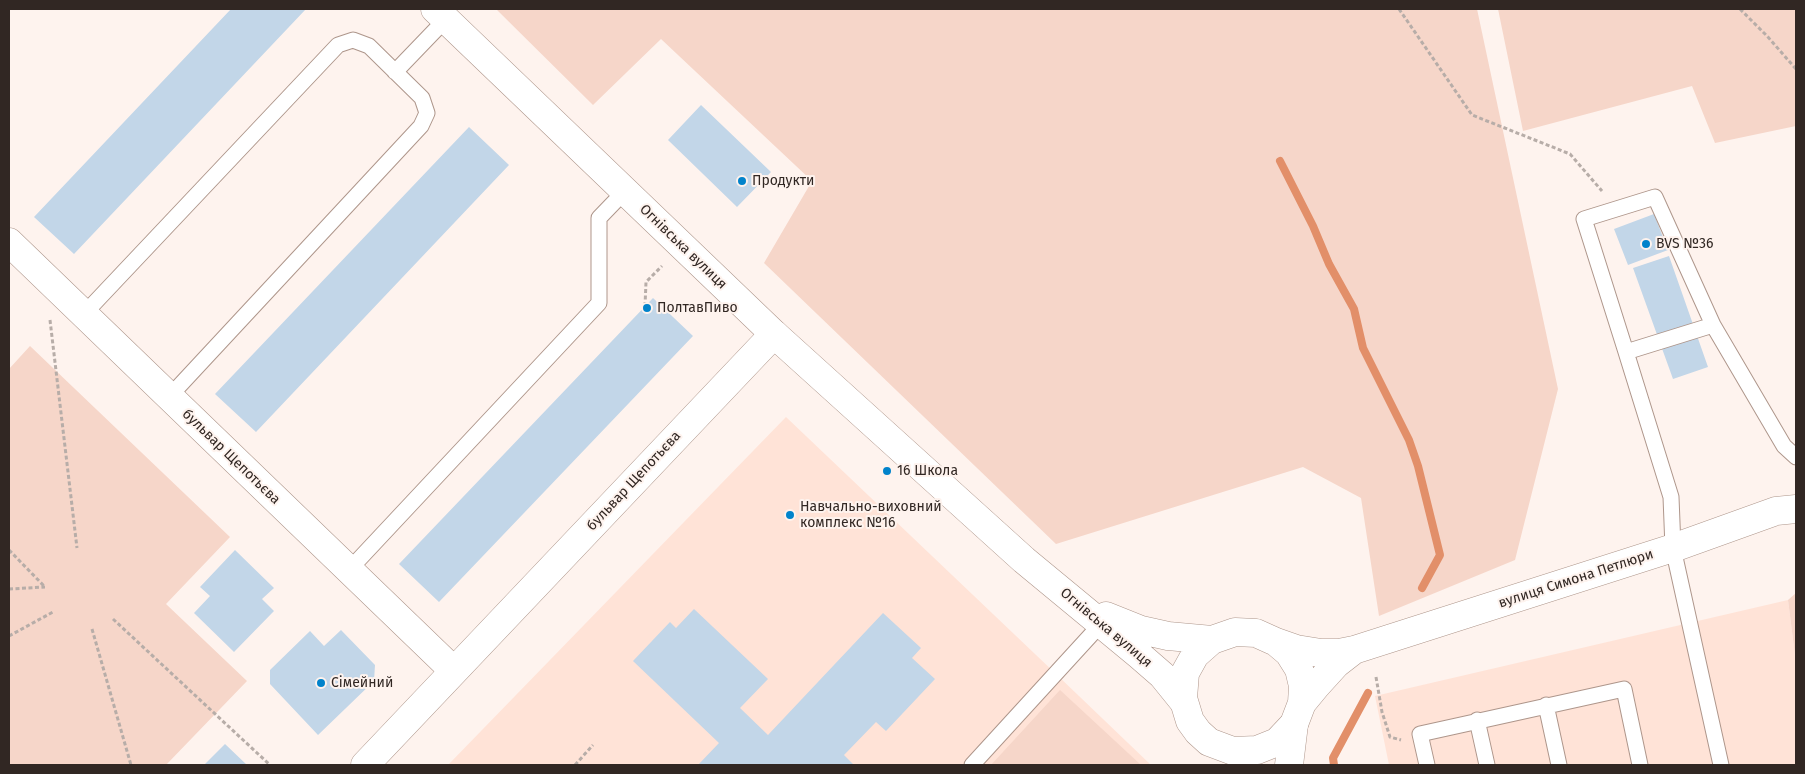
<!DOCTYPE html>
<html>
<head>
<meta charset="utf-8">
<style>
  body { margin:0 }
  #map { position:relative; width:1805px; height:774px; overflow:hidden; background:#fef3ee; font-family:"Fira Sans",sans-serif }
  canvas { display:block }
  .frame { position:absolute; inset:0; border:10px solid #312723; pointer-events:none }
</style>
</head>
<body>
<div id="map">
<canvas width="1805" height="774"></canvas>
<div class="frame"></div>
</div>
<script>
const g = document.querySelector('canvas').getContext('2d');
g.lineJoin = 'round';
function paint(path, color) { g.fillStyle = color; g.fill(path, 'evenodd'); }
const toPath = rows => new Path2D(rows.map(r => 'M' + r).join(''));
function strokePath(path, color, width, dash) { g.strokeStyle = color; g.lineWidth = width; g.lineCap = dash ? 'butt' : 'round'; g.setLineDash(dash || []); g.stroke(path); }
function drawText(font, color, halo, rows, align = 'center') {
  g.font = font + ' "Fira Sans",sans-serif'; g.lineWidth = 4; g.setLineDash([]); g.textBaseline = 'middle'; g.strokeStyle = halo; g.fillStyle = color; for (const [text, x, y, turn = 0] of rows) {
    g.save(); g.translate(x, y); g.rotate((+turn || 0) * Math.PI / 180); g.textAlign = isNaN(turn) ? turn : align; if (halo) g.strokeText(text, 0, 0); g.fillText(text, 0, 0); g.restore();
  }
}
const built = toPath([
  [786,417,1056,674,1151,765,448,765],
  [1788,600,1796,663,1796,765,1389,765,1375,696]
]);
const green = toPath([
  [496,9,1477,9,1558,389,1515,560,1379,616,1361,498,1303,467,1056,544,764,263,812,181,661,39,593,105],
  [1498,9,1796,9,1796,126,1715,143,1692,86,1523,131],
  [30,346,230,537,166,604,247,681,166,765,9,765,9,369],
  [1796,593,1796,663,1788,600],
  [1060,690,1141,765,991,765]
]);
const stream = toPath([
  [1280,161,1313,226,1329,264,1354,309,1363,348,1409,440,1418,466,1440,555,1422,588],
  [1334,765,1333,758,1368,693]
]);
const building = toPath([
  [231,9,306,9,74,254,34,217],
  [701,105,771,172,737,207,668,140],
  [469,127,509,165,256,432,215,394],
  [1654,214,1668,250,1628,265,1614,229],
  [1669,256,1708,367,1673,379,1633,268],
  [653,298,693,336,439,602,399,564],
  [235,550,274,588,262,599,274,611,234,652,194,613,210,596,200,587],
  [694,609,768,679,740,708,768,735,883,613,921,648,912,658,935,679,886,731,876,722,844,755,854,765,698,765,719,743,633,661,670,622,676,628],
  [341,630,375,665,374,681,318,735,270,684,270,670,310,631,324,646],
  [225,744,247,765,204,765]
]);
const path = toPath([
  [1399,9,1472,115,1570,154,1602,191],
  [1740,9,1767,36,1796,69],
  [645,306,646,282,662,266],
  [50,320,77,548],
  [9,550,45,587],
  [9,589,45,587],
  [113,619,270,765],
  [92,629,131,765],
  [9,636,53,612],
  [1376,677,1382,712,1390,737,1401,740],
  [575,765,593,745]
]);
const service = toPath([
  [395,72,446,19],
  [84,314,338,45,353,40,369,46,422,98,427,113,421,126,169,397],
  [1626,352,1584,219,1655,197,1713,325],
  [349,570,599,303,599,218,625,191],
  [1546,705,1559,765],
  [1477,720,1487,765],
  [972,765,1101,624],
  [1427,765,1420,734,1624,689,1640,765],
  [1721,765,1673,548,1671,497,1626,352,1713,325,1784,446,1796,457]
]);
const minor = toPath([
  [9,242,454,671],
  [365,765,774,334],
  [1289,765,1294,724]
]);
const tertiary = toPath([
  [435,9,774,334,1024,560,1139,655,1162,675,1183,701],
  [1106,616,1141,630,1168,636,1212,640,1235,632,1256,633,1276,642,1289,653,1299,669,1303,686,1302,703,1294,724,1277,742,1257,750,1233,751,1209,742,1198,732,1190,721,1183,698,1185,673,1195,655,1212,640],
  [1276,642,1296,649,1321,653,1339,653,1354,650,1673,548,1776,511,1796,509],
  [1302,703,1316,686,1336,664,1354,650]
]);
const markers = [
  [742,181,5,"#0183cb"],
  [1646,244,5,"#0183cb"],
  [647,308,5,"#0183cb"],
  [887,471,5,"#0183cb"],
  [790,515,5,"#0183cb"],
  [321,683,5,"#0183cb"]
];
const poiNames = [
  ["Продукти",752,181],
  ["BVS №36",1656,244],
  ["ПолтавПиво",657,308],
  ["16 Школа",897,471],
  ["Навчально-виховний",800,507],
  ["комплекс №16",800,523],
  ["Сімейний",331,683]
];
const streetNames = [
  ["Огнівська вулиця",683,247,44],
  ["бульвар Щепотьєва",231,457,44],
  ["бульвар Щепотьєва",634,481,-47],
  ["вулиця Симона Петлюри",1576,579,-18],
  ["Огнівська вулиця",1106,628,40]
];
paint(built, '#ffe3d7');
paint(green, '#f6d6c9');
strokePath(stream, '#e28f69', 8);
paint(building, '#c2d6e8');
strokePath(service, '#ae968b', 17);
strokePath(minor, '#ae968b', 29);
strokePath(tertiary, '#ae968b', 29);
strokePath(path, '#b7ada8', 3, [4, 2.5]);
strokePath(service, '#fff', 15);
strokePath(minor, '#fff', 28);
strokePath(tertiary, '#fff', 28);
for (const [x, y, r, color] of markers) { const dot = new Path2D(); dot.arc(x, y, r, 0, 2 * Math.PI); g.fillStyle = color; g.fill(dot); strokePath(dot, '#fef3ee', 2); }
drawText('14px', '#312723', '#fef3ee', poiNames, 'left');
drawText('14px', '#312723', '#fef3ee', streetNames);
</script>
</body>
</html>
